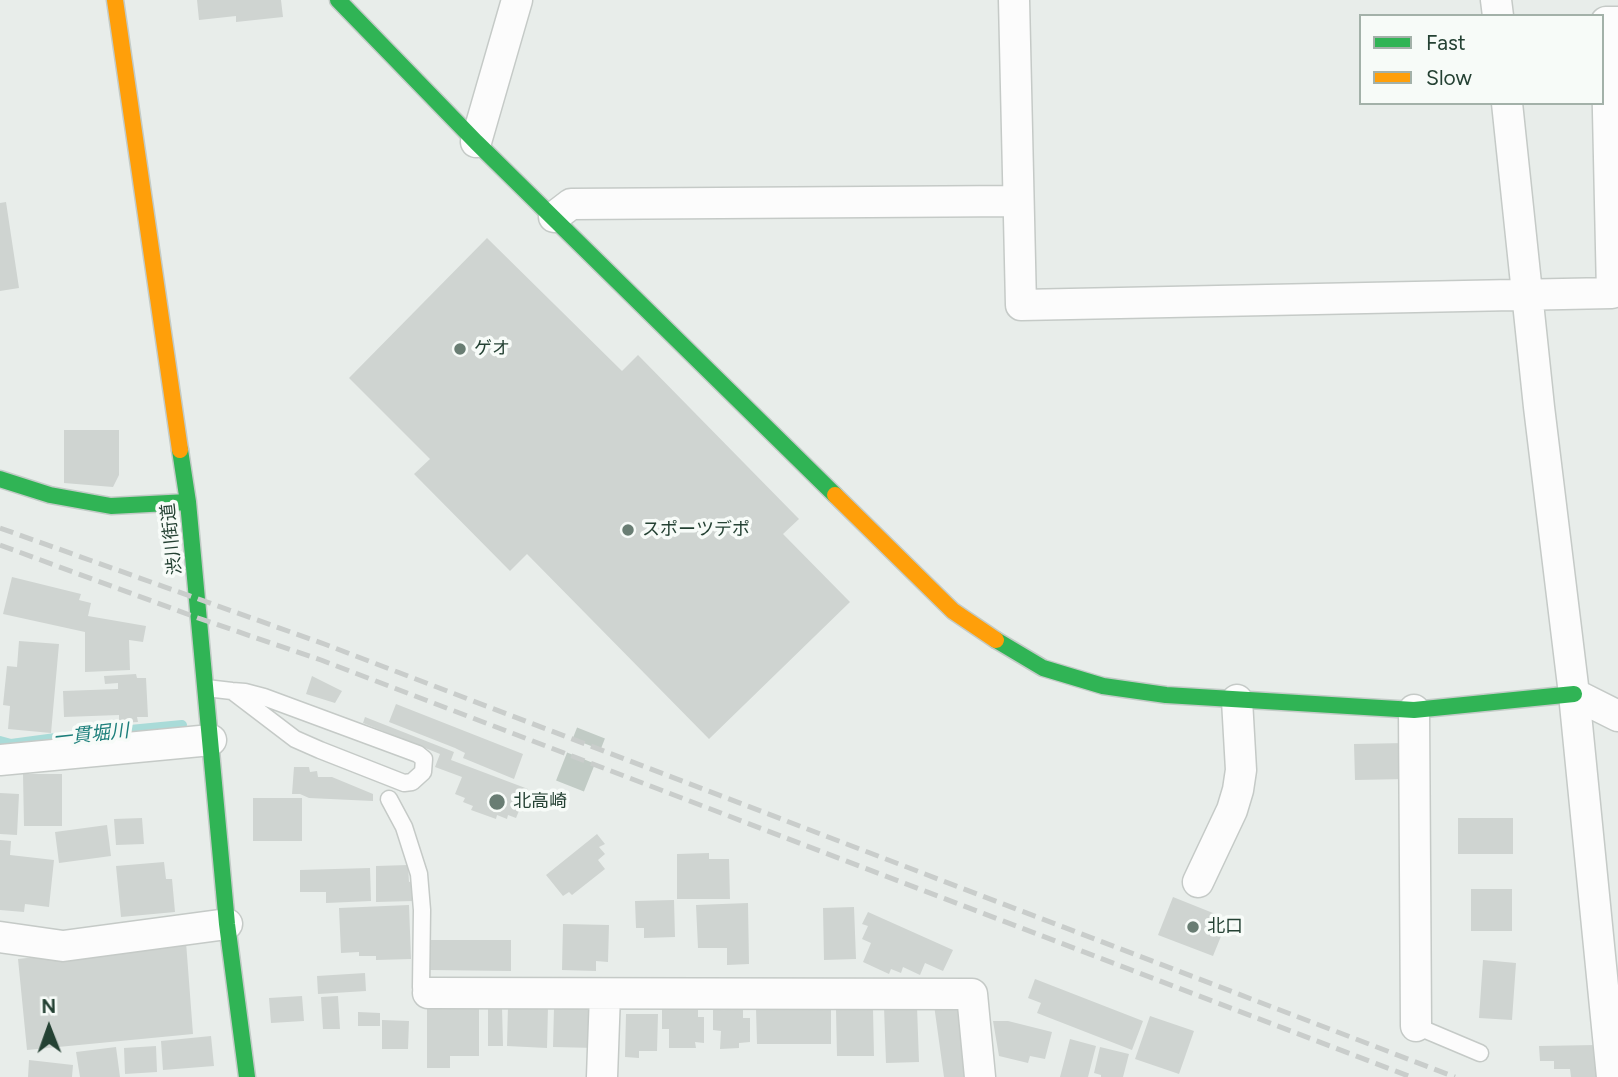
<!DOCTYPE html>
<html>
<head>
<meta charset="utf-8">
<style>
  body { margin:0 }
  #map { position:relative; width:1618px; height:1077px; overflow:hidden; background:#e8edea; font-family:Figtree,sans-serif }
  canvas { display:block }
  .legend { position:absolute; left:1359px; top:14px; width:245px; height:91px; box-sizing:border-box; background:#f7fbf8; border:2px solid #a3b1a9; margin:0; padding:9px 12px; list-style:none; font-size:21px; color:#244133 }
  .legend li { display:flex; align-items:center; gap:14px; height:35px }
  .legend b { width:35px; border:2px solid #a3b1a9 }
  .north { position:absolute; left:14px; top:993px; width:70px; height:70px; -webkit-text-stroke:5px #f7fbf8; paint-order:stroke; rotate:359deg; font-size:19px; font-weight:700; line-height:28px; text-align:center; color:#244133 }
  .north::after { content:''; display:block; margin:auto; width:24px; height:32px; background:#244133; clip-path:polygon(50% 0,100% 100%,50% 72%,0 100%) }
</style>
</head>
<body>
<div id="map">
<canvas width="1618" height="1077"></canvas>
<ul class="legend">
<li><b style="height:9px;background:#30b455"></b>Fast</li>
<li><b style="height:9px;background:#ff9f0a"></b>Slow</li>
</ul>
<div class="north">N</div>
</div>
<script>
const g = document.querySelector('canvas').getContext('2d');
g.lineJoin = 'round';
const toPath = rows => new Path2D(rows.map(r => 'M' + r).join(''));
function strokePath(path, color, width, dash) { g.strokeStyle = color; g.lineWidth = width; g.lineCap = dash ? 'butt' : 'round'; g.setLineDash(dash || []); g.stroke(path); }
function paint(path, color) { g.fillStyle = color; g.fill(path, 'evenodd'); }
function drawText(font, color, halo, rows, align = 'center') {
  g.font = font + ' Figtree,"Noto Sans JP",sans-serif'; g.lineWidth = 7; g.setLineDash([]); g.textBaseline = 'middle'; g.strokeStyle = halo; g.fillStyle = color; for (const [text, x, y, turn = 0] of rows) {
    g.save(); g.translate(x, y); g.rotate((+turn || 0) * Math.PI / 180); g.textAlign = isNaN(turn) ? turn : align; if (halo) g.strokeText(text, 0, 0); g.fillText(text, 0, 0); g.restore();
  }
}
const stream = toPath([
  [0,741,11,744,78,735,182,725]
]);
const building = toPath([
  [197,0,281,0,283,17,236,22,236,16,199,20],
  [6,202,19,288,0,291,0,203],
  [487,238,622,371,638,355,799,519,783,534,850,602,709,739,527,554,510,571,414,474,430,459,349,378],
  [64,430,119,430,119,475,113,487,64,483],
  [12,577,81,594,79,600,91,603,88,616,146,626,143,642,129,640,130,670,85,672,85,632,3,614],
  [19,641,59,644,51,733,8,729,10,706,3,705,7,666,17,667],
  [136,674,137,678,146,678,148,717,137,717,138,722,119,723,119,715,64,717,63,691,118,689,118,683,105,684,104,676],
  [312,676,342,691,335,703,306,694],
  [396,704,523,754,514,779,463,758,465,753,455,748,389,722],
  [365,717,454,752,451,760,528,789,516,818,508,815,507,819,497,815,496,819,471,810,473,806,463,802,465,798,455,794,462,777,435,767,440,754,363,723],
  [1405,743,1406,779,1355,780,1354,744],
  [294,767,309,767,310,772,317,771,318,777,332,777,373,794,373,801,309,798,300,794,292,794],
  [23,774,62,774,62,826,24,826],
  [0,793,19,794,17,835,0,834],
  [253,798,302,798,302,841,253,841],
  [142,818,144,844,116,845,114,819],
  [1458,818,1513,818,1513,854,1458,854],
  [107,825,111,856,59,863,55,832],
  [597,834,605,844,599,847,605,854,598,860,605,869,572,895,569,892,563,896,546,875],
  [0,840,11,841,10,855,54,860,49,907,25,904,24,912,0,910],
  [709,853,709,859,729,859,730,899,677,899,677,854],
  [164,862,166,879,172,879,175,912,121,917,116,866],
  [408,865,409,882,414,881,414,901,376,902,376,866],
  [370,868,371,901,326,903,326,892,300,892,300,870],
  [1471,889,1512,889,1512,931,1471,931],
  [1173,897,1228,919,1213,956,1158,935],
  [674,900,675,937,644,938,644,928,636,928,635,901],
  [748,903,749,964,727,965,727,948,698,948,696,905],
  [409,905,411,959,376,960,376,956,359,956,359,952,341,953,339,908],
  [854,907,856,959,824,960,823,908],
  [868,912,953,950,943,971,925,963,920,975,903,967,901,973,891,969,889,974,863,962,871,943,862,939,868,926,862,924],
  [563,924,609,925,608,962,596,961,596,971,562,970],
  [430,940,511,940,511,971,430,970],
  [166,942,186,942,193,1034,27,1050,18,959],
  [1483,960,1516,963,1512,1020,1479,1018],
  [365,973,366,991,318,994,317,976],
  [1035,979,1143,1021,1132,1050,1037,1013,1041,1003,1028,998],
  [302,996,304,1021,271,1023,269,998],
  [338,996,340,1029,323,1029,321,997],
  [966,1002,968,1077,944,1077,934,1005],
  [427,1005,479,1006,479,1056,450,1056,450,1068,427,1068],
  [508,1006,548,1007,547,1048,507,1046],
  [917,1006,919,1062,886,1063,884,1007],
  [488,1007,502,1007,503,1046,488,1046],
  [554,1008,597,1009,596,1048,553,1047],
  [662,1009,698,1009,698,1017,704,1017,704,1043,695,1042,696,1048,669,1048,669,1029,662,1029],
  [756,1009,831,1009,831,1044,757,1044],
  [873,1009,874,1056,837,1056,836,1010],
  [713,1010,743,1010,743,1018,750,1018,750,1042,739,1043,739,1048,720,1049,721,1031,713,1030],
  [358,1012,380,1013,380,1026,358,1026],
  [626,1014,658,1014,657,1051,639,1051,639,1058,625,1057],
  [1150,1016,1194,1031,1179,1074,1135,1059],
  [382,1020,409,1021,408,1049,382,1049],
  [993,1021,1008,1021,1052,1032,1045,1059,1030,1056,1028,1063,999,1056],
  [211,1036,214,1066,163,1070,161,1041],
  [1070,1039,1096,1046,1088,1077,1060,1077],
  [1596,1045,1597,1077,1571,1077,1570,1069,1554,1069,1554,1061,1540,1061,1539,1046],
  [156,1046,157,1072,125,1074,124,1048],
  [116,1047,120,1077,80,1077,76,1052],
  [1100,1047,1129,1054,1123,1077,1101,1077,1101,1075,1094,1073],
  [29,1060,73,1065,72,1077,28,1077]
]);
const streetTunnel = toPath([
  [570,786,591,733]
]);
const lane = toPath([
  [206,688,232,691,245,692,264,697,418,754,424,759,423,772,412,782,404,783,320,750,295,739,232,691],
  [389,799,404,827,419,874,422,910,421,987,423,991,428,993],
  [1416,1026,1480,1053]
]);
const street = toPath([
  [1014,0,1021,305,1612,293,1606,22,1618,22],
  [1496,0,1498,16],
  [1507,103,1539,407,1574,694,1612,1077],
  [476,142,517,0],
  [554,217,571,204,1018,201],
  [1574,694,1618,716],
  [1414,710,1416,1026],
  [0,760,211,740],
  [1198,882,1232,810,1238,790,1241,770,1237,700],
  [0,937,63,946,227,924],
  [428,993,972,994,980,1077],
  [602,1077,605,994]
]);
const fast = toPath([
  [338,0,476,142,835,495],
  [180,450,188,502,227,924,247,1077],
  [0,479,50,495,111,506,188,502],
  [996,640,1043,668,1103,686,1166,695,1414,710,1574,694]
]);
const slow = toPath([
  [115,0,180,450],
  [835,495,953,611,996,640]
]);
const rail = toPath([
  [0,528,327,645,1455,1077],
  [0,545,198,618,321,660,1411,1077]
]);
const markers = [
  [460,349,7,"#697d73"],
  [628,530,7,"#697d73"],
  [497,802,9,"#697d73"],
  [1193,927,7,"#697d73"]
];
const poiNames = [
  ["ゲオ",474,349],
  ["スポーツデポ",642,530],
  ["北高崎",513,802],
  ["北口",1207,927]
];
const streetNames = [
  ["渋川街道",172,539,-96]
];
const waterNames = [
  ["一貫堀川",91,735,-6]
];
strokePath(stream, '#a9dbd8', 10);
paint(building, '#cfd4d1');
strokePath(streetTunnel, '#c1cbc5', 30, [30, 15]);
strokePath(lane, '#c5cac7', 19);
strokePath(street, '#c5cac7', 33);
strokePath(fast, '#c3cbc7', 19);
strokePath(slow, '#c3cbc7', 19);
strokePath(lane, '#fcfcfc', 16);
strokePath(street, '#fcfcfc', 30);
strokePath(fast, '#30b455', 16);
strokePath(slow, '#ff9f0a', 16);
strokePath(rail, '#c9cdcb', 5, [14, 7]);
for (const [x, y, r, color] of markers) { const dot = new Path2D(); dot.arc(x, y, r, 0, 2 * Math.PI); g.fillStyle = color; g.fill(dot); strokePath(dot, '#f7fbf8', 2.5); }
drawText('18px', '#244133', '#f7fbf8', poiNames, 'left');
drawText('18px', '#244133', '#f7fbf8', streetNames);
drawText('italic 19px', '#1c7f7b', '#f7fbf8', waterNames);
</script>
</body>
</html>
